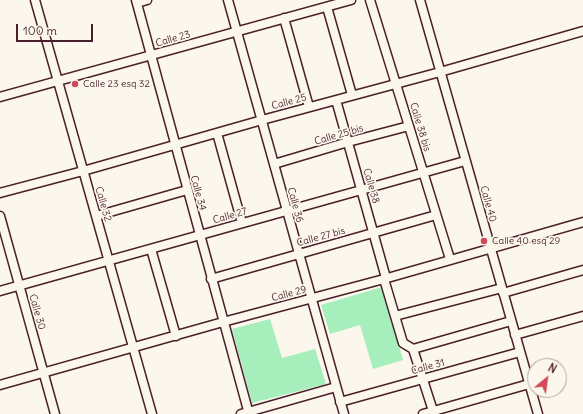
<!DOCTYPE html>
<html>
<head>
<meta charset="utf-8">
<style>
  body { margin:0 }
  #map { position:relative; width:583px; height:414px; overflow:hidden; background:#fbf7ec; font-family:Delius,sans-serif }
  canvas { display:block }
  .north { position:absolute; left:527px; top:358px; width:40px; height:40px; box-sizing:border-box; background:#fbf7ec; border:1px solid #b4a19f; border-radius:50%; rotate:29deg; font-size:11px; font-weight:700; line-height:16px; text-align:center; color:#4a1f2b }
  .north::after { content:''; display:block; margin:auto; width:14px; height:18px; background:#d1495b; clip-path:polygon(50% 0,100% 100%,50% 72%,0 100%) }
  .scale { position:absolute; left:16px; top:24px; width:77px; height:18px; box-sizing:border-box; border:2px solid #4a1f2b; border-top:0; padding-left:5px; font-size:12px; line-height:14px; white-space:nowrap; color:#4a1f2b; -webkit-text-stroke:3px #fbf7ec; paint-order:stroke }
</style>
</head>
<body>
<div id="map">
<canvas width="583" height="414"></canvas>
<div class="north">N</div>
<div class="scale">100 m</div>
</div>
<script>
const g = document.querySelector('canvas').getContext('2d');
g.lineJoin = 'round';
function paint(path, color) { g.fillStyle = color; g.fill(path, 'evenodd'); }
const toPath = rows => new Path2D(rows.map(r => 'M' + r).join(''));
function strokePath(path, color, width, dash) { g.strokeStyle = color; g.lineWidth = width; g.lineCap = dash ? 'butt' : 'round'; g.setLineDash(dash || []); g.stroke(path); }
function drawText(font, color, halo, rows, align = 'center') {
  g.font = font + ' Delius,sans-serif'; g.lineWidth = 3.5; g.setLineDash([]); g.textBaseline = 'middle'; g.strokeStyle = halo; g.fillStyle = color; for (const [text, x, y, turn = 0] of rows) {
    g.save(); g.translate(x, y); g.rotate((+turn || 0) * Math.PI / 180); g.textAlign = isNaN(turn) ? turn : align; if (halo) g.strokeText(text, 0, 0); g.fillText(text, 0, 0); g.restore();
  }
}
const green = toPath([
  [382,287,403,360,373,369,360,325,330,334,321,305],
  [270,319,282,358,315,349,326,384,252,403,232,329]
]);
const minor = toPath([
  [35,0,152,414],
  [136,0,249,414],
  [228,0,344,414],
  [370,0,450,259],
  [420,0,538,414],
  [137,3,147,0],
  [327,7,352,95],
  [284,18,309,107],
  [0,97,351,0],
  [336,100,386,278],
  [217,133,242,223],
  [274,164,348,142,409,126],
  [0,193,83,171,262,120,440,72,583,31],
  [0,216,55,414],
  [96,216,187,190],
  [151,249,176,336],
  [211,279,436,215],
  [384,279,403,343,413,349,434,414],
  [0,291,465,161],
  [503,293,583,270],
  [395,316,502,288],
  [515,335,583,316],
  [413,349,511,321],
  [0,385,223,322,384,279,583,222],
  [340,402,520,352],
  [241,414,336,387],
  [423,414,529,384]
]);
const markers = [
  [75,84,4,"#d1495b"],
  [484,241,4,"#d1495b"]
];
const streetNames = [
  ["Calle 23",173,39,-16],
  ["Calle 25",289,102,-15],
  ["Calle 38 bis",420,127,73],
  ["Calle 25 bis",339,135,-16],
  ["Calle 38",371,186,74],
  ["Calle 34",198,193,75],
  ["Calle 32",103,204,74],
  ["Calle 40",488,204,74],
  ["Calle 36",295,205,75],
  ["Calle 27",230,216,-16],
  ["Calle 27 bis",321,237,-15],
  ["Calle 29",289,294,-15],
  ["Calle 30",37,312,74],
  ["Calle 31",428,367,-15]
];
const poiNames = [
  ["Calle 23 esq 32",83,84],
  ["Calle 40 esq 29",492,241]
];
paint(green, '#a6eebc');
strokePath(minor, '#4a1f2b', 11);
strokePath(minor, '#fbf7ec', 8);
for (const [x, y, r, color] of markers) { const dot = new Path2D(); dot.arc(x, y, r, 0, 2 * Math.PI); g.fillStyle = color; g.fill(dot); strokePath(dot, '#fbf7ec', 1.5); }
drawText('10px', '#4a1f2b', '#fbf7ec', streetNames);
drawText('10px', '#4a1f2b', '#fbf7ec', poiNames, 'left');
</script>
</body>
</html>
